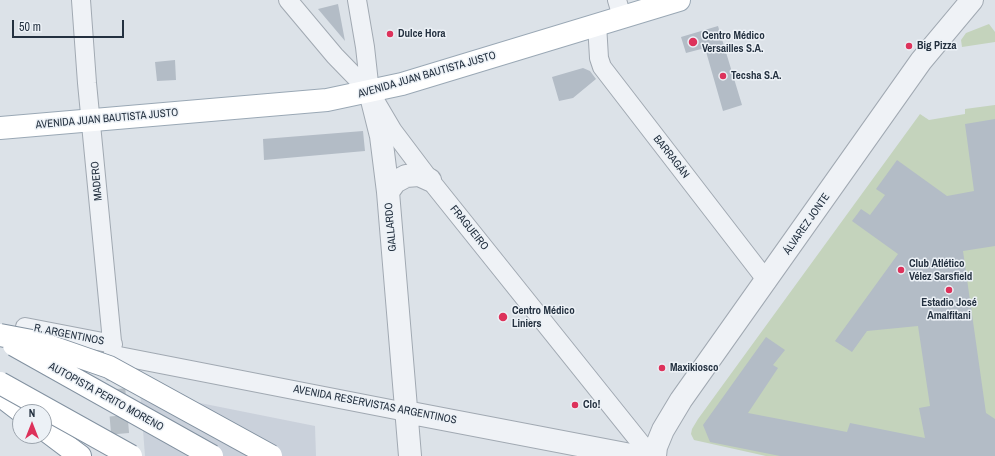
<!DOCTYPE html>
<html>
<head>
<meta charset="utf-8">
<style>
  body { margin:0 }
  #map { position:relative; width:995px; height:456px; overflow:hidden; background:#dce2e8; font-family:"Archivo Narrow",sans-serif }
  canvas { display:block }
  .north { position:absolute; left:12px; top:404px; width:40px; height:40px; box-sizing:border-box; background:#ecf1f6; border:1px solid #9ca4ad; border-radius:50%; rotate:0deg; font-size:11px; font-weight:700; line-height:16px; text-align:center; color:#243140 }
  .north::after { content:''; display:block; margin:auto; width:14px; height:18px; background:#dd325b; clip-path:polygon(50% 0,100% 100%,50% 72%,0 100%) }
  .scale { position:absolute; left:12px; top:20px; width:112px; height:18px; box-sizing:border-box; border:2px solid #243140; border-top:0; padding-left:5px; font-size:12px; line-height:14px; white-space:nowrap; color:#243140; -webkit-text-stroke:3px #ecf1f6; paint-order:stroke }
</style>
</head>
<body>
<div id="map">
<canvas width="995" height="456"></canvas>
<div class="north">N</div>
<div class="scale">50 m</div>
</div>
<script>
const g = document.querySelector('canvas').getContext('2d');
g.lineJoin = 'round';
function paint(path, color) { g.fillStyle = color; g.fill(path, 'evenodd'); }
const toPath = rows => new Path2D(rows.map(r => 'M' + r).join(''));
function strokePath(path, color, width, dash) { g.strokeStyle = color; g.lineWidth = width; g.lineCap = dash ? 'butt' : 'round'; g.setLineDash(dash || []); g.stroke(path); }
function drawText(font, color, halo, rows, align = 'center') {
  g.font = font + ' "Archivo Narrow",sans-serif'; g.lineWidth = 3; g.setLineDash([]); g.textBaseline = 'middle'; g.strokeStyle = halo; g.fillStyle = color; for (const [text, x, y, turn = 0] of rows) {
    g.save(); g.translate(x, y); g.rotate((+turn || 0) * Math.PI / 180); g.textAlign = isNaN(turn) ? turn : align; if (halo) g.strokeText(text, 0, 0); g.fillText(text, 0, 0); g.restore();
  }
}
const built = toPath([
  [140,391,315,426,316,456,145,456]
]);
const green = toPath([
  [989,24,995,32,995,42,962,47,961,40,966,33],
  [995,105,995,456,766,456,694,440,691,434,692,429,698,419,920,114,929,120,965,114,965,109]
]);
const building = toPath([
  [338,4,345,41,318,9],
  [718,26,742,105,723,111,705,48,686,53,681,37],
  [175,60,176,80,157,81,155,62],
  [583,68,590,71,596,79,573,98,559,101,552,77],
  [995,119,995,246,963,251,986,413,995,419,995,456,780,456,710,442,703,425,766,337,785,350,773,365,778,368,748,413,847,432,850,423,925,438,919,408,930,406,918,326,867,331,852,352,835,341,898,254,852,221,861,209,870,215,885,195,876,189,897,160,947,196,974,191,965,124],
  [363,131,365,151,264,160,263,139]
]);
const minorTunnel = toPath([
  [114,362,122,456]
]);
const minor = toPath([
  [81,0,87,83,114,362],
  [288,0,335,56,370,92,393,131,430,180,651,456],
  [357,0,365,47,370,92],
  [617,0,622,17],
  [597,24,599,58,602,67,767,281],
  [25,327,113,344],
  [114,355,406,412]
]);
const tertiary = toPath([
  [370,92,381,136,388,192,410,456],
  [388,192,395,182,406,176,419,175,430,180],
  [406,412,636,456],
  [655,456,656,447,663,430,681,400,921,61,972,0]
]);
const primary = toPath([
  [0,128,327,100,402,84,679,0]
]);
const motorway = toPath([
  [0,395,22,412],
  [44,429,80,456]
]);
const motorwayBridge = toPath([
  [0,335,37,342,109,367,271,456],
  [14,345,212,456],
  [0,383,131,456]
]);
const markers = [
  [390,34,4,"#dd325b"],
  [693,42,5,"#dd325b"],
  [909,46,4,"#dd325b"],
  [723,76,4,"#dd325b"],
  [901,270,4,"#dd325b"],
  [949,290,4,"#dd325b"],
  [503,317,5,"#dd325b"],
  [662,368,4,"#dd325b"],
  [575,405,4,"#dd325b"]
];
const poiNames = [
  ["Dulce Hora",398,34],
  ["Centro Médico",702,36],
  ["Versailles S.A.",702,49],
  ["Big Pizza",917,46],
  ["Tecsha S.A.",731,76],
  ["Club Atlético",909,264],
  ["Vélez Sarsfield",909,277],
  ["Estadio José",949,303,"center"],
  ["Amalfitani",949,316,"center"],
  ["Centro Médico",512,311],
  ["Liniers",512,324],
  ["Maxikiosco",670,368],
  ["Clo!",583,405]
];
const streetNames = [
  ["AVENIDA JUAN BAUTISTA JUSTO",427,75,-16],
  ["AVENIDA JUAN BAUTISTA JUSTO",107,119,-5],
  ["BARRAGÁN",671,157,52],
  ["MADERO",97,181,-95],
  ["ÁLVAREZ JONTE",807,224,-55],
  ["GALLARDO",391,227,-95],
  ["FRAGUEIRO",469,228,51],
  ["R. ARGENTINOS",69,335,11],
  ["AUTOPISTA PERITO MORENO",106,397,29],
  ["AVENIDA RESERVISTAS ARGENTINOS",375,405,11]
];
paint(built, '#cad1db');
paint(green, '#c4d3bc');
paint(building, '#b3bcc6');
strokePath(minorTunnel, '#b7bfc6', 18, [18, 9]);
strokePath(minor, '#a1a9b2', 20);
strokePath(tertiary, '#a1a9b2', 24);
strokePath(primary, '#9aa8b5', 24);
strokePath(motorway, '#8291a0', 24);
strokePath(minor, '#eff2f6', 18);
strokePath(tertiary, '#eff2f6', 22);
strokePath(primary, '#fff', 22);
strokePath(motorway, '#fff', 22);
strokePath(motorwayBridge, '#8291a0', 24, []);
strokePath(motorwayBridge, '#fff', 22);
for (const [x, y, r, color] of markers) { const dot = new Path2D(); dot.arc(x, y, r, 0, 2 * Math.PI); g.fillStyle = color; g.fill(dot); strokePath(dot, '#ecf1f6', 1.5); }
drawText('bold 11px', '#243140', '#ecf1f6', poiNames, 'left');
drawText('11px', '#243140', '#ecf1f6', streetNames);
</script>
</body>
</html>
